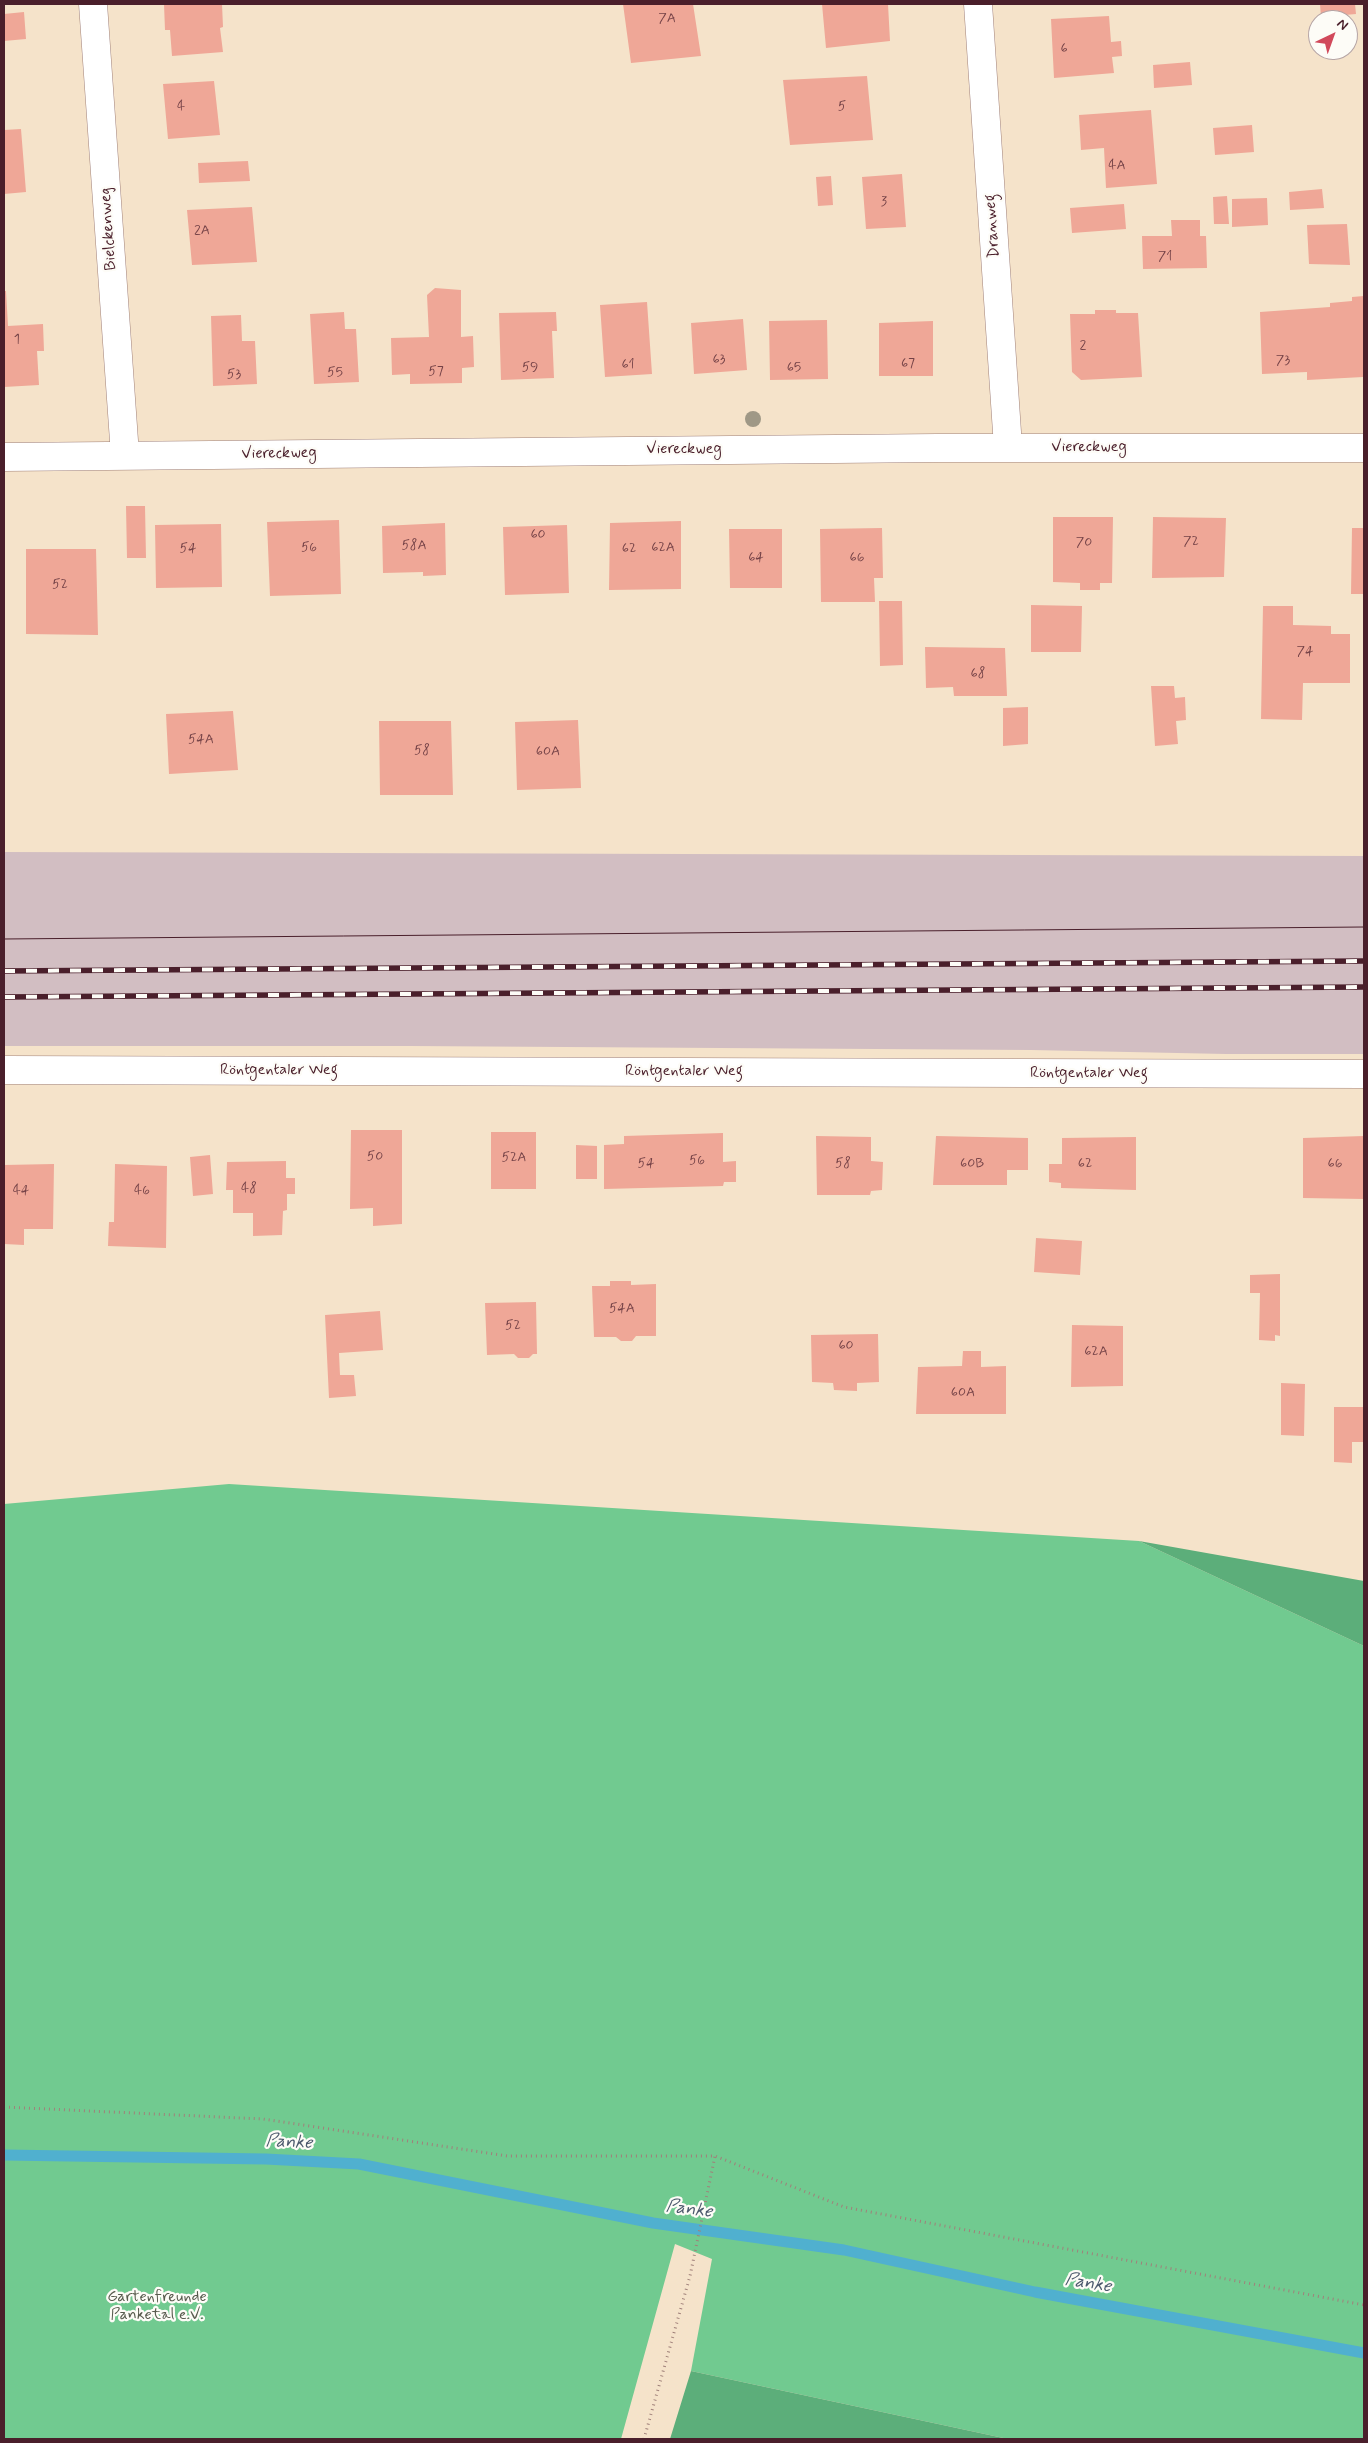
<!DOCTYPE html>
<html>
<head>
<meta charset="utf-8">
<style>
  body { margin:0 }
  #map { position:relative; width:1368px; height:2443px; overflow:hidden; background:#f5e3ca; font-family:Mynerve,sans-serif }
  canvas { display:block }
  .frame { position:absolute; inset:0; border:5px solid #4a1f2b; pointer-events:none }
  .north { position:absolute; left:1308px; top:10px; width:50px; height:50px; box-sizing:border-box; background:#fdfcf7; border:1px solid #b5a4a5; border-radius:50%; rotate:42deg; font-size:14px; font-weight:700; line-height:20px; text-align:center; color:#4a1f2b }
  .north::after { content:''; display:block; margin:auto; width:18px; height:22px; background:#d1495b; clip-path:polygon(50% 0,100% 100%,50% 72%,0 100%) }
</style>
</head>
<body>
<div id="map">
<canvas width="1368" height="2443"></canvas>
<div class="frame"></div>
<div class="north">N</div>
</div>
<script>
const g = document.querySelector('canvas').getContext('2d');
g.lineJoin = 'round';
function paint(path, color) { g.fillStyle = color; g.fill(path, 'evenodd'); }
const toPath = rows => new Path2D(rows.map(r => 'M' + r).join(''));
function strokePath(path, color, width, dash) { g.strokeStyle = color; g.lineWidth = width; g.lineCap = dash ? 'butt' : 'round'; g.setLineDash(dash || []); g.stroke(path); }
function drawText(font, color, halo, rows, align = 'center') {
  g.font = font + ' Mynerve,sans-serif'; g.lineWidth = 4.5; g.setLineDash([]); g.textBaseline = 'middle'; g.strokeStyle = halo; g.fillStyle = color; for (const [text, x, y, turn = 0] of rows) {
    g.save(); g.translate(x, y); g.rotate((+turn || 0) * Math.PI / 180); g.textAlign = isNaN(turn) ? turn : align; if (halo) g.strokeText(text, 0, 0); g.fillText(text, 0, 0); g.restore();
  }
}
const industrial = toPath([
  [4,852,1364,856,1364,1054,1226,1054,1031,1050,411,1046,4,1046]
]);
const green = toPath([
  [229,1484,1139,1541,1364,1646,1364,2439,1008,2439,691,2371,712,2259,675,2244,621,2439,4,2439,4,1504]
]);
const forest = toPath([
  [1139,1541,1364,1581,1364,1646],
  [691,2371,1008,2439,670,2439]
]);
const stream = toPath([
  [4,2155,266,2159,359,2164,653,2223,844,2250,1035,2292,1364,2353]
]);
const building = toPath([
  [164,4,222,4,223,27,220,28,223,52,172,56,170,30,165,30],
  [623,4,693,4,701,56,631,63],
  [822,4,888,4,890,41,826,48],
  [1320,4,1355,4,1356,14,1321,17],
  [24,12,26,39,4,41,4,14],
  [1109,16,1111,42,1121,41,1122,56,1112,57,1114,73,1054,78,1051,19],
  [1190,62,1192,85,1154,88,1153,65],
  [867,76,873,140,790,145,783,80],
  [214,81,220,135,168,139,163,84],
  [1151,110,1157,184,1106,188,1104,148,1081,150,1079,115],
  [1252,125,1254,152,1215,155,1213,128],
  [21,129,26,192,4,194,4,130],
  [248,161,250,181,199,183,198,163],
  [902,174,906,227,866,229,862,177],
  [831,176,833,205,818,206,816,177],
  [1322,189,1324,208,1290,210,1289,192],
  [1227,196,1229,224,1214,224,1213,197],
  [1267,198,1268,225,1232,227,1232,199],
  [1124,204,1126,229,1072,233,1070,208],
  [252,207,257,262,192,265,187,210],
  [1171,220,1200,220,1200,236,1206,236,1207,268,1143,269,1142,236,1172,236],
  [1347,224,1350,265,1309,264,1307,225],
  [435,288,461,290,461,337,473,336,474,367,462,368,462,383,410,384,410,374,392,375,391,338,429,337,427,295],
  [4,291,6,291,8,326,43,324,44,351,37,351,39,385,4,387],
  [1364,296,1363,377,1307,380,1307,372,1262,374,1260,312,1330,307,1330,303,1352,301,1352,297],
  [647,302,652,374,605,377,600,305],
  [1095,310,1116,310,1116,313,1138,313,1142,377,1081,380,1072,372,1070,314,1095,314],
  [344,312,345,329,356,329,359,382,314,384,310,314],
  [556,312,557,331,552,331,554,378,501,380,499,313],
  [241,315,242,341,255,341,257,384,213,386,211,316],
  [743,319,747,370,694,374,691,323],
  [827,320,828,379,770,380,769,321],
  [933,321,933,376,879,376,879,323],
  [126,506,145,506,146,558,127,558],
  [1053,517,1113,517,1112,583,1100,583,1100,590,1080,590,1080,583,1053,582],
  [1153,517,1226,518,1224,577,1152,578],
  [339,520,341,594,270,596,267,522],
  [681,521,681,589,609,590,610,523],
  [445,523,446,575,423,576,423,572,383,573,382,526],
  [221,524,222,587,156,588,155,525],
  [567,525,569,593,505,595,503,527],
  [882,528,883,578,874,578,875,602,821,602,820,529],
  [1352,528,1364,528,1364,594,1351,594],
  [729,529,782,529,782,588,730,588],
  [26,549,96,549,98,635,26,634],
  [879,601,902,601,903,665,880,666],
  [1031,605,1082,606,1081,652,1031,652],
  [1263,606,1293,606,1293,625,1331,626,1331,634,1350,634,1350,683,1303,683,1302,720,1261,719],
  [925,647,1005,648,1007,696,954,696,953,687,926,688],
  [1151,686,1174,686,1175,698,1185,697,1186,720,1176,721,1178,744,1155,746],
  [1028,707,1028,744,1003,746,1003,708],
  [233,711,238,770,169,774,166,714],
  [578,720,581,788,517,790,515,722],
  [379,721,451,721,453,795,380,795],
  [351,1130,402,1130,402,1224,373,1226,373,1208,350,1209],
  [491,1132,536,1132,536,1189,491,1189],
  [723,1133,723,1162,736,1161,736,1182,724,1182,723,1186,604,1189,604,1145,624,1144,624,1136],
  [816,1136,871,1137,871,1161,883,1162,882,1190,871,1191,870,1195,817,1195],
  [936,1136,1028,1138,1028,1170,1007,1170,1007,1185,933,1185],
  [1364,1136,1364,1199,1303,1198,1303,1138],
  [1136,1137,1136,1190,1061,1188,1061,1183,1049,1182,1049,1164,1062,1164,1062,1138],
  [576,1145,597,1146,597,1179,576,1179],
  [210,1155,213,1194,193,1196,190,1157],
  [286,1161,286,1178,295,1178,295,1194,287,1194,287,1210,283,1211,282,1235,253,1236,253,1213,233,1213,233,1190,226,1190,227,1162],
  [54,1164,53,1229,24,1229,24,1245,4,1244,4,1165],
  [115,1164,167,1166,166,1248,108,1246,109,1222,114,1222],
  [1036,1238,1082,1241,1080,1275,1034,1272],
  [1280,1274,1280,1336,1275,1335,1275,1341,1259,1340,1260,1293,1250,1293,1250,1275],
  [610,1281,631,1281,631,1285,656,1284,656,1336,636,1336,632,1341,621,1341,616,1337,594,1337,592,1286,610,1286],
  [536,1302,537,1354,533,1354,529,1358,518,1358,514,1354,487,1355,485,1303],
  [380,1311,383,1350,339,1353,340,1375,354,1375,356,1396,329,1398,325,1315],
  [1072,1325,1123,1326,1123,1386,1071,1387],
  [878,1334,879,1382,857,1383,857,1391,834,1390,833,1383,812,1382,811,1335],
  [963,1351,981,1351,981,1367,1006,1366,1006,1414,916,1414,918,1367,962,1366],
  [1281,1383,1305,1384,1304,1436,1281,1435],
  [1334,1407,1364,1407,1364,1442,1352,1442,1352,1463,1334,1462]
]);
const path = toPath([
  [4,2107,263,2119,507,2156,715,2156,844,2207,1364,2305],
  [644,2439,690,2276,715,2156]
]);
const minor = toPath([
  [93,4,125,455],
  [978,4,1008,447],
  [4,457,938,448,1364,448],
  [4,1070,1364,1074]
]);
const tram = toPath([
  [4,939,1364,927]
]);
const rail = toPath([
  [4,971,1364,961],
  [4,997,1364,987]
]);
const trees = [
  [753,419]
];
const numberNames = [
  ["7A",667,19],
  ["6",1064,49],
  ["4",181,107],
  ["5",842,107],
  ["4A",1117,166],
  ["3",884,202],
  ["2A",202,231],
  ["71",1165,257],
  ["1",17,340],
  ["2",1083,346],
  ["63",719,360],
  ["73",1283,361],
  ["67",908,364],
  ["61",628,365],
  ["59",530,368],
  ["65",794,368],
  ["57",436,372],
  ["55",335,373],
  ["53",234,375],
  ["60",538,535],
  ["72",1191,542],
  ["70",1084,543],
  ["58A",414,546],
  ["56",309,548],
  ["62A",663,548],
  ["54",188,549],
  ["62",629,549],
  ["64",756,558],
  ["66",857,558],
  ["52",60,585],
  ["74",1305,652],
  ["68",978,674],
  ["54A",201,740],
  ["58",422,751],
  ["60A",548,752],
  ["50",375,1157],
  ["52A",514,1158],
  ["56",697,1161],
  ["54",646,1164],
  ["58",843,1164],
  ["60B",972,1164],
  ["62",1085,1164],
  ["66",1335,1164],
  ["48",249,1189],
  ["44",21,1191],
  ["46",142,1191],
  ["54A",622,1309],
  ["52",513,1326],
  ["60",846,1346],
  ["62A",1096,1352],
  ["60A",963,1393]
];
const streetNames = [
  ["Dranweg",993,226,-94],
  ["Bielckenweg",109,229,-94],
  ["Viereckweg",1089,448],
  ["Viereckweg",684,450],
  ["Viereckweg",279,454,-1],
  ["Röntgentaler Weg",279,1071],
  ["Röntgentaler Weg",684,1072],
  ["Röntgentaler Weg",1089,1074]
];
const parkNames = [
  ["Gartenfreunde",157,2298],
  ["Panketal e.V.",157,2316]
];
const waterNames = [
  ["Panke",289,2143,3],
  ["Panke",689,2210,8],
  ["Panke",1088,2284,10]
];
paint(industrial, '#d2bec2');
paint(green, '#71ca90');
paint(forest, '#5cae7a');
strokePath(stream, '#50b0cf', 11);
paint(building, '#efa797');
strokePath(minor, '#a0817a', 29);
strokePath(path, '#a0817a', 3, [1, 4]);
strokePath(minor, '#fff', 28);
strokePath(tram, '#4a1f2b', 1);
strokePath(rail, '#4a1f2b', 5.5);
strokePath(rail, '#fdfcf7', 4, [11]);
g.fillStyle = '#9f9886';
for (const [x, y] of trees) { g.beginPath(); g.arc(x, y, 8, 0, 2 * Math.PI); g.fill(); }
drawText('14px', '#734146', null, numberNames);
drawText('16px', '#4a1f2b', '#fdfcf7', streetNames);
drawText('16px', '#585b4e', '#fdfcf7', parkNames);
drawText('italic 18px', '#4c596d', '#fdfcf7', waterNames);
</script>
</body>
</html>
